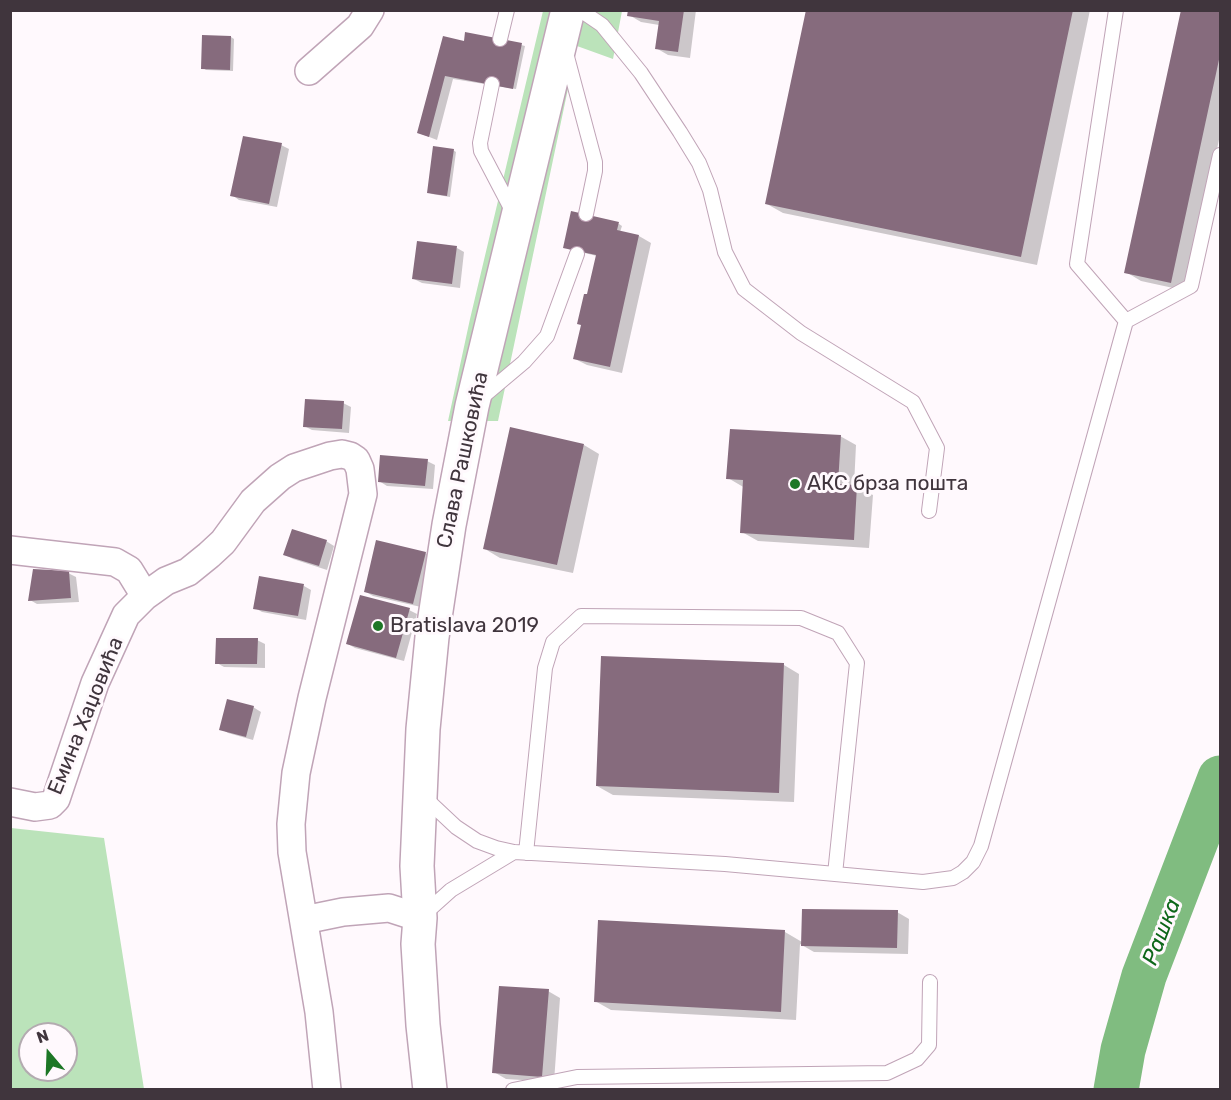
<!DOCTYPE html>
<html>
<head>
<meta charset="utf-8">
<style>
  body { margin:0 }
  #map { position:relative; width:1231px; height:1100px; overflow:hidden; background:#fff9fd; font-family:Rubik,sans-serif }
  canvas { display:block }
  .frame { position:absolute; inset:0; border:12px solid #40353d; pointer-events:none }
  .north { position:absolute; left:18px; top:1022px; width:60px; height:60px; box-sizing:border-box; background:#fff9fd; border:2px solid #b3abb0; border-radius:50%; rotate:341deg; font-size:16px; font-weight:700; line-height:24px; text-align:center; color:#40353d }
  .north::after { content:''; display:block; margin:auto; width:21px; height:27px; background:#1d7726; clip-path:polygon(50% 0,100% 100%,50% 72%,0 100%) }
</style>
</head>
<body>
<div id="map">
<canvas width="1231" height="1100"></canvas>
<div class="frame"></div>
<div class="north">N</div>
</div>
<script>
const g = document.querySelector('canvas').getContext('2d');
g.lineJoin = 'round';
function paint(path, color) { g.fillStyle = color; g.fill(path, 'evenodd'); }
const toPath = rows => new Path2D(rows.map(r => 'M' + r).join(''));
function strokePath(path, color, width, dash) { g.strokeStyle = color; g.lineWidth = width; g.lineCap = dash ? 'butt' : 'round'; g.setLineDash(dash || []); g.stroke(path); }
function drawText(font, color, halo, rows, align = 'center') {
  g.font = font + ' Rubik,sans-serif'; g.lineWidth = 6; g.setLineDash([]); g.textBaseline = 'middle'; g.strokeStyle = halo; g.fillStyle = color; for (const [text, x, y, turn = 0] of rows) {
    g.save(); g.translate(x, y); g.rotate((+turn || 0) * Math.PI / 180); g.textAlign = isNaN(turn) ? turn : align; if (halo) g.strokeText(text, 0, 0); g.fillText(text, 0, 0); g.restore();
  }
}
const green = toPath([
  [543,11,622,11,613,59,577,46,498,421,448,421,470,319],
  [11,828,104,838,144,1089,11,1089],
  [30,1034,66,1034,66,1070,30,1070]
]);
const shadow = toPath([
  [630,10,696,10,690,58,668,55,656,48,659,25,641,22,629,15],
  [807,10,1090,10,1037,265,783,213,767,204],
  [1182,10,1220,10,1220,135,1187,291,1141,281,1126,272],
  [204,37,231,37,234,39,233,71,206,70,203,68],
  [444,37,465,43,521,45,525,46,516,89,453,79,437,140,419,133],
  [281,145,289,149,277,207,239,200,232,195],
  [453,150,456,152,450,197,432,194,428,192],
  [572,213,619,224,622,226,620,232,639,236,651,243,622,373,587,365,575,359,597,256,568,249],
  [457,248,464,252,460,288,422,283,414,279],
  [343,403,351,407,349,433,312,430,304,426],
  [840,436,856,445,854,486,873,495,869,548,758,541,742,532,745,488,728,478],
  [584,445,599,454,573,573,500,558,485,549],
  [427,461,435,465,433,489,387,486,379,481],
  [326,541,334,546,327,570,293,559,285,555],
  [425,553,433,558,421,607,373,596,366,592],
  [68,573,76,577,79,602,37,604,30,600],
  [304,586,311,590,306,620,262,612,255,608],
  [409,610,417,614,404,661,355,648,348,644],
  [257,640,265,644,265,668,224,667,217,663],
  [784,665,799,674,794,802,613,795,597,786],
  [253,707,261,712,253,740,228,733,221,729],
  [897,912,909,919,908,954,814,952,800,944,796,1020,611,1010,595,1001,785,932,802,942],
  [548,991,560,998,554,1082,506,1079,494,1072]
]);
const river = toPath([
  [1116,1090,1123,1050,1144,976,1220,778]
]);
const building = toPath([
  [628,10,684,10,678,52,655,49,659,21,627,16],
  [806,10,1073,10,1021,257,765,204],
  [1181,10,1220,10,1220,55,1171,283,1124,273],
  [465,32,522,43,513,89,445,76,429,137,417,133,443,36,464,41],
  [202,35,231,36,230,70,201,69],
  [243,136,282,143,269,204,230,196],
  [433,146,454,149,447,196,427,193],
  [571,211,619,222,617,230,639,235,610,367,573,359,581,325,577,324,584,294,587,294,596,255,563,248],
  [417,241,457,246,452,284,412,279],
  [305,399,344,401,342,429,303,427],
  [510,427,584,444,557,565,483,549],
  [730,429,841,435,838,484,857,485,854,540,740,533,743,480,726,479],
  [380,455,428,459,425,486,378,482],
  [292,529,327,540,319,566,283,555],
  [376,540,426,552,413,604,364,592],
  [33,569,69,571,71,598,28,601],
  [259,576,304,584,298,616,253,609],
  [360,595,410,608,396,658,346,644],
  [216,638,258,638,257,664,215,664],
  [601,656,784,663,779,793,596,786],
  [227,699,254,706,246,737,219,730],
  [802,909,898,910,897,948,801,946],
  [598,920,785,930,781,1012,594,1002],
  [499,986,549,989,542,1077,492,1073]
]);
const lane = toPath([
  [580,10,602,25,641,73,680,132,699,163,710,190,725,252,744,289,801,333,913,402,937,448,929,511],
  [1116,10,1077,264,1126,321],
  [500,39,507,10],
  [566,53,595,162,595,171,586,214],
  [492,84,480,143,481,151,514,214],
  [480,399,524,362,547,336,577,254],
  [424,797,456,827,477,841,496,848,514,852,725,864,923,882,953,878,963,872,973,862,981,846,1126,321,1191,286,1220,155],
  [526,853,545,668,553,642,581,616,801,618,838,633,857,663,835,874],
  [422,916,451,890,514,852],
  [513,1090,577,1077,887,1073,917,1059,929,1045,930,982]
]);
const street = toPath([
  [309,71,360,26,370,10],
  [10,550,115,562,129,570,145,596],
  [10,802,35,807,50,805,56,799,95,683,126,615,145,596,166,581,188,572,209,555,223,542,253,501,280,477,294,468,330,456,342,454,350,456,356,460,360,469,363,494,312,698,296,773,291,824,292,852,319,1012,327,1090],
  [304,920,343,912,389,908,420,918]
]);
const secondary = toPath([
  [430,1090,423,1025,418,944,420,918,417,866,423,729,432,637,449,525,472,406,568,10]
]);
const markers = [
  [795,484,6,"#1d7726"],
  [378,626,6,"#1d7726"]
];
const streetNames = [
  ["Слава Рашковића",463,460,-78],
  ["Емина Хаџовића",86,716,-68]
];
const poiNames = [
  ["АКС брза пошта",807,484],
  ["Bratislava 2019",390,626]
];
const waterNames = [
  ["Рашка",1162,932,-69]
];
paint(green, '#bbe3ba');
paint(shadow, '#0003');
strokePath(river, '#80bc80', 45);
paint(building, '#866b7d');
strokePath(lane, '#c0a4b7', 16);
strokePath(street, '#c0a4b7', 30);
strokePath(secondary, '#c0a4b7', 36);
strokePath(lane, '#fff', 14);
strokePath(street, '#fff', 27);
strokePath(secondary, '#fff', 33);
for (const [x, y, r, color] of markers) { const dot = new Path2D(); dot.arc(x, y, r, 0, 2 * Math.PI); g.fillStyle = color; g.fill(dot); strokePath(dot, '#fff9fd', 2); }
drawText('21px', '#40353d', '#fff9fd', streetNames);
drawText('21px', '#40353d', '#fff9fd', poiNames, 'left');
drawText('italic 22px', '#0e671a', '#fff9fd', waterNames);
</script>
</body>
</html>
